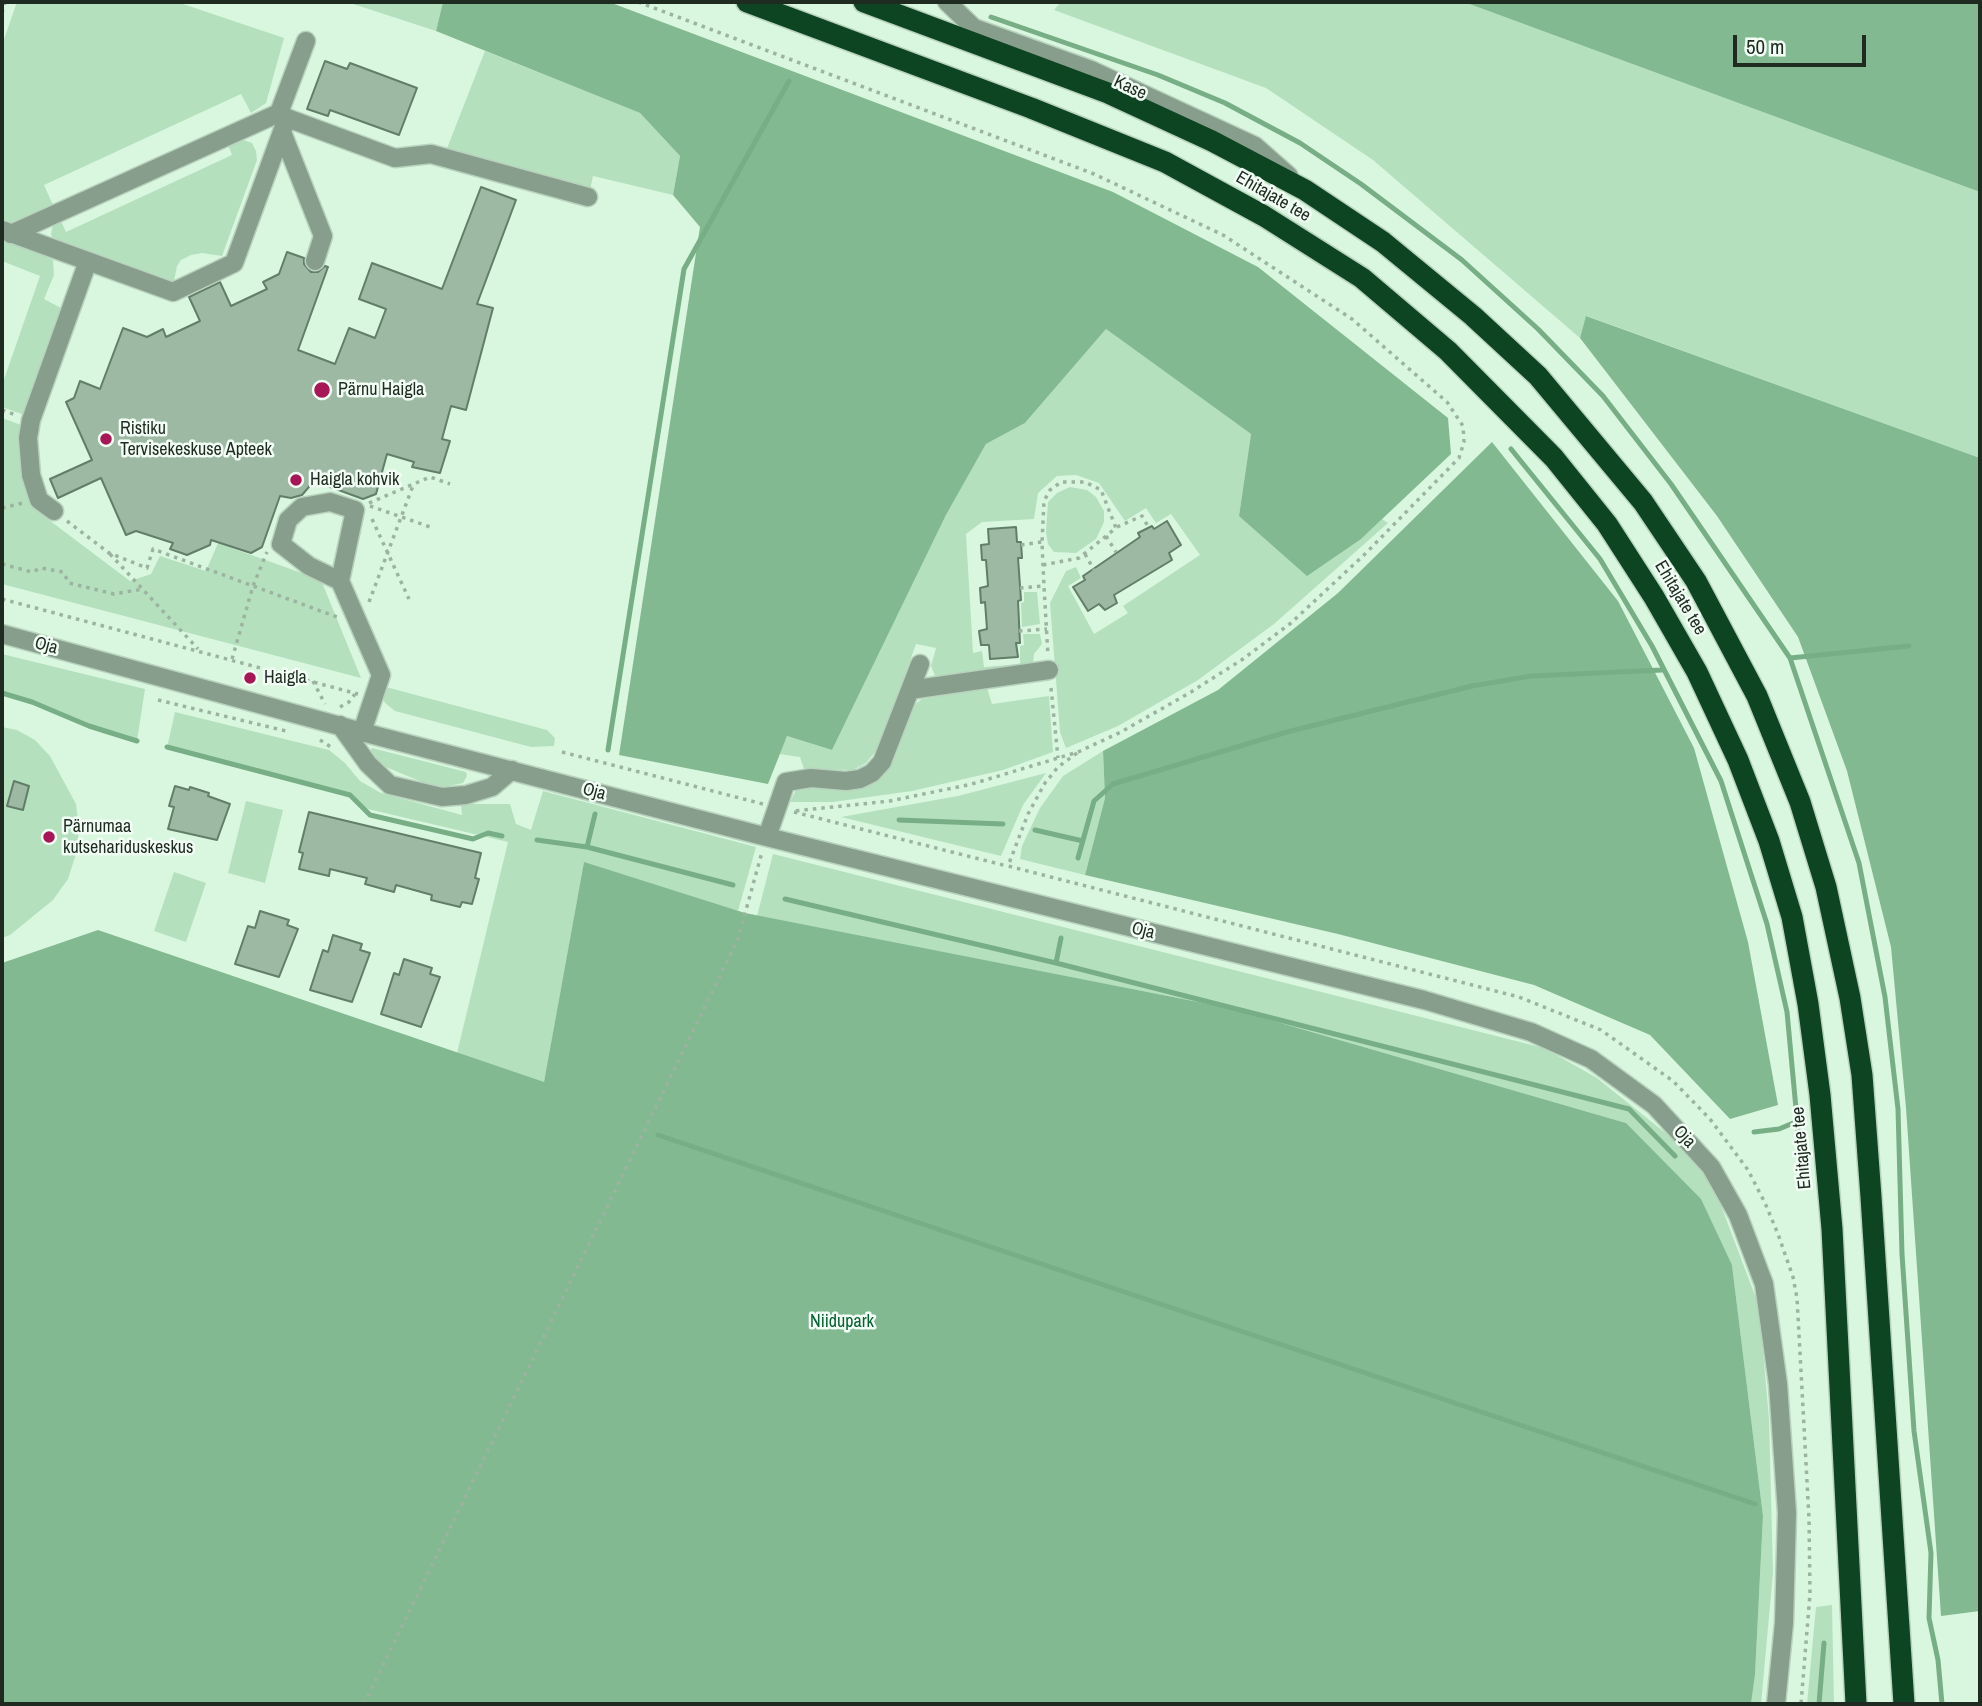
<!DOCTYPE html>
<html>
<head>
<meta charset="utf-8">
<style>
  body { margin:0 }
  #map { position:relative; width:1982px; height:1706px; overflow:hidden; background:#d9f7df; font-family:"Archivo Narrow",sans-serif }
  canvas { display:block }
  .frame { position:absolute; inset:0; border:4px solid #1f2a21; pointer-events:none }
  .scale { position:absolute; left:1733px; top:35px; width:133px; height:32px; box-sizing:border-box; border:4px solid #1f2a21; border-top:0; padding-left:9px; font-size:21px; line-height:24px; white-space:nowrap; color:#1f2a21; -webkit-text-stroke:5px #f2fef5; paint-order:stroke }
</style>
</head>
<body>
<div id="map">
<canvas width="1982" height="1706"></canvas>
<div class="frame"></div>
<div class="scale">50 m</div>
</div>
<script>
const g = document.querySelector('canvas').getContext('2d');
g.lineJoin = 'round';
function paint(path, color) { g.fillStyle = color; g.fill(path, 'evenodd'); }
const toPath = rows => new Path2D(rows.map(r => 'M' + r).join(''));
function strokePath(path, color, width, dash) { g.strokeStyle = color; g.lineWidth = width; g.lineCap = dash ? 'butt' : 'round'; g.setLineDash(dash || []); g.stroke(path); }
function drawText(font, color, halo, rows, align = 'center') {
  g.font = font + ' "Archivo Narrow",sans-serif'; g.lineWidth = 5; g.setLineDash([]); g.textBaseline = 'middle'; g.strokeStyle = halo; g.fillStyle = color; for (const [text, x, y, turn = 0] of rows) {
    g.save(); g.translate(x, y); g.rotate((+turn || 0) * Math.PI / 180); g.textAlign = isNaN(turn) ? turn : align; if (halo) g.strokeText(text, 0, 0); g.fillText(text, 0, 0); g.restore();
  }
}
const green = toPath([
  [17,2,177,2,284,38,266,103,251,113,241,94,44,185,53,205,12,223,2,219,2,45],
  [347,2,443,2,436,31],
  [1061,2,1464,2,1980,192,1980,458,1587,316,1580,338,1373,160,1266,88,1054,10],
  [485,51,640,113,680,156,673,195,593,176,590,190,446,151],
  [241,139,252,143,256,151,257,160,222,256,202,253,191,255,181,260,177,266,174,281,167,283,53,240,51,234,53,224,59,217,66,232,232,155,227,142],
  [2,238,53,260,54,275,44,299,61,308,63,313,27,416,2,407,2,385,40,276,2,261],
  [1106,329,1251,434,1239,516,1361,539,1382,519,1388,523,1274,624,1198,680,1118,726,1066,748,1060,732,1050,603,1066,571,1076,567,1081,578,1068,586,1094,634,1128,613,1123,606,1200,555,1171,514,1156,523,1146,508,1125,521,1099,483,1076,475,1057,476,1038,493,1034,519,982,522,966,534,973,653,982,651,984,667,1020,664,1020,646,1024,645,1023,634,1040,634,1042,644,1034,654,1033,664,935,676,931,666,936,648,916,644,879,747,866,763,853,770,804,769,800,757,779,754,787,736,832,750,946,515,986,444,1025,423],
  [2,418,24,426,24,478,33,508,130,581,151,574,160,556,206,571,218,543,321,580,361,678,2,584],
  [1070,487,1087,490,1096,497,1104,511,1104,522,1096,539,1076,553,1054,552,1048,544,1046,532,1048,502,1057,493],
  [1024,592,1037,592,1040,624,1022,627,1021,603,1024,602],
  [2,654,145,689,137,741,89,726,32,702,2,693],
  [386,687,547,730,555,738,554,746,531,747,395,711,385,703,381,695],
  [987,688,992,704,1049,696,1053,752,1003,770,912,791,833,802,790,802,797,788,812,784,841,787,869,786,881,777,893,762,914,705,922,699],
  [175,712,329,750,345,763,360,781,381,793,462,815,461,804,510,804,516,824,531,830,543,791,756,847,738,911,584,863,544,1083,457,1053,508,842,368,809,350,795,335,790,167,748],
  [2,727,17,730,35,740,50,756,76,804,79,829,76,854,68,879,53,900,10,935,2,938],
  [372,748,466,772,467,776,463,783,444,787,422,782,381,765,369,754],
  [1103,751,1105,798,1085,875,1020,859,1022,846,1040,808,1063,776],
  [1046,773,1023,805,1001,856,841,817,958,796],
  [246,801,283,810,265,883,228,873],
  [773,854,1544,1048,1597,1078,1678,1143,1704,1175,1720,1203,1759,1306,1769,1419,1773,1573,1761,1704,1751,1704,1755,1675,1763,1516,1732,1265,1626,1123,1229,1008,757,916],
  [174,872,206,883,186,942,154,931],
  [1832,1605,1834,1704,1807,1704,1816,1607]
]);
const forest = toPath([
  [443,2,609,2,1113,192,1258,267,1448,418,1451,454,1361,539,1307,576,1239,516,1251,434,1106,329,1025,423,986,444,946,515,832,750,787,736,768,784,619,755,700,227,673,195,680,156,640,113,436,31],
  [1464,2,1980,2,1980,192],
  [1586,316,1980,458,1980,1611,1941,1616,1906,1108,1891,947,1847,771,1798,637,1717,516,1580,338],
  [1492,442,1618,601,1694,748,1748,942,1778,1105,1730,1119,1650,1035,1534,985,1338,934,1085,875,1105,798,1103,751,1218,690,1338,593],
  [584,862,745,913,1229,1008,1626,1123,1701,1199,1732,1265,1763,1516,1755,1675,1751,1704,2,1704,2,963,98,930,544,1082]
]);
const stream = toPath([
  [991,17,1158,75,1225,103,1300,143,1361,184,1462,260,1538,329,1603,396,1671,484,1790,658,1859,863,1885,997,1898,1109,1902,1254,1914,1431,1931,1553,1929,1618,1938,1660,1942,1704],
  [1511,449,1600,559,1652,646,1721,781,1767,924,1787,1012,1799,1141],
  [1790,658,1909,646],
  [2,693,32,702,89,726,137,741],
  [167,747,350,795,370,815,473,839,488,833,502,836],
  [608,750,684,269,789,81],
  [899,820,1003,824],
  [1035,830,1083,841],
  [537,840,587,847,733,885],
  [587,847,595,814],
  [1078,858,1094,801,1113,784,1287,732,1472,686,1531,676,1662,670],
  [785,899,1056,963,1629,1109,1675,1156],
  [1056,963,1061,938],
  [1754,1132,1779,1129,1798,1121],
  [658,1135,1755,1504],
  [1819,1704,1824,1643]
]);
const building = toPath([
  [325,61,347,69,350,63,417,88,399,135,330,110,328,116,307,109,325,61],
  [481,187,516,200,477,304,493,308,466,410,451,406,442,439,450,441,440,473,412,467,414,462,387,454,376,494,363,499,314,481,302,495,291,498,280,496,262,547,251,553,211,540,210,545,187,555,170,549,173,543,136,531,126,535,101,478,58,498,50,479,92,460,66,402,74,398,80,381,100,389,123,328,147,337,163,329,166,337,200,321,189,297,220,282,231,306,267,289,263,282,279,274,287,252,304,258,304,264,311,272,318,272,325,266,328,267,298,350,335,364,349,328,375,338,386,309,359,299,372,263,442,289,481,187],
  [1167,521,1181,545,1169,553,1172,560,1114,595,1117,603,1105,610,1099,604,1088,611,1073,587,1085,580,1083,576,1140,537,1138,533,1152,526,1154,529,1167,521],
  [1016,527,1017,542,1021,542,1022,558,1018,558,1021,600,1018,601,1020,643,1016,643,1018,657,990,659,989,645,981,645,979,631,987,629,985,602,981,603,980,588,988,586,986,560,982,560,981,545,989,544,988,529,1016,527],
  [14,781,29,786,23,810,7,806,14,781],
  [175,786,189,790,190,787,209,793,208,796,230,804,217,840,168,829,174,807,169,806,175,786],
  [309,812,481,853,475,878,479,879,472,904,462,902,460,907,431,900,432,895,396,885,394,892,365,884,367,878,330,869,329,876,299,869,303,853,299,852,309,812],
  [260,911,289,920,287,925,298,929,279,977,235,964,248,926,255,928,260,911],
  [333,935,362,944,360,950,370,953,352,1002,310,990,323,950,328,952,333,935],
  [404,959,432,968,430,974,440,977,421,1027,381,1014,394,973,399,975,404,959]
]);
const path = toPath([
  [638,2,1094,174,1223,235,1352,319,1447,402,1463,426,1464,442,1459,458,1365,554,1291,623,1243,659,1191,692,1121,732,1078,752,972,784,890,801,794,811],
  [2,13,5,2],
  [2,410,16,415],
  [369,503,430,477,450,484],
  [370,506,433,528],
  [2,508,23,503],
  [372,519,409,599],
  [67,521,109,553,147,568,153,549,337,617],
  [1117,527,1142,516,1149,528],
  [1106,536,1116,552],
  [1021,545,1042,542],
  [110,554,198,649],
  [1085,554,1094,570],
  [2,564,32,572,41,568,63,572,69,583,114,594,143,589],
  [1043,565,1079,558,1116,528,1101,490,1085,482,1061,482,1050,490,1044,501,1042,542,1043,565,1044,586,1048,656],
  [1020,588,1044,586],
  [2,599,358,694],
  [369,602,414,483],
  [1019,631,1047,629],
  [232,659,253,586,267,552],
  [313,681,325,704],
  [1051,688,1058,758],
  [158,700,286,731],
  [340,707,349,702,355,694],
  [320,740,334,749],
  [562,752,763,804],
  [1077,753,1058,767,1045,783,1028,814,1008,866,1519,997,1601,1030,1673,1081,1710,1119,1748,1170,1765,1203,1778,1234,1793,1277,1797,1298,1809,1518,1810,1594,1801,1704],
  [794,812,1007,866],
  [364,1704,738,939,762,852]
]);
const minor = toPath([
  [947,2,974,28,1091,70,1255,146,1289,176],
  [287,118,395,158,431,154,588,197],
  [282,132,323,236,315,261],
  [2,230,173,292,234,263,287,118,279,113],
  [11,234,279,113,306,41],
  [54,511,39,500,31,475,28,438,31,420,88,261],
  [340,581,309,566,281,544,288,520,302,507,330,502,355,510,340,581,381,675,362,732],
  [2,634,362,732,767,837,1424,1000,1531,1032,1591,1059,1654,1105,1711,1167,1738,1215,1764,1284,1778,1384,1787,1513,1784,1623,1776,1704],
  [910,690,1049,670],
  [340,725,368,764,390,785,442,797,466,795,492,787,512,770],
  [767,837,786,782,811,778,846,781,860,779,872,773,882,762,920,664]
]);
const highway = toPath([
  [747,2,1031,108,1165,162,1264,216,1362,278,1448,351,1554,458,1607,524,1654,597,1697,672,1738,760,1769,841,1792,917,1808,1004,1820,1095,1832,1229,1856,1704],
  [864,2,1108,93,1212,141,1305,190,1383,242,1473,316,1538,376,1643,502,1696,581,1757,696,1800,802,1826,887,1850,998,1862,1075,1871,1197,1904,1704]
]);
const markers = [
  [322,390,9,"#a71757"],
  [106,439,7,"#a71757"],
  [296,480,7,"#a71757"],
  [250,678,7,"#a71757"],
  [49,837,7,"#a71757"]
];
const streetNames = [
  ["Kase",1130,88,25],
  ["Ehitajate tee",1273,197,30],
  ["Ehitajate tee",1680,598,59],
  ["Oja",46,646,15],
  ["Oja",594,792,15],
  ["Oja",1143,931,14],
  ["Oja",1684,1137,47],
  ["Ehitajate tee",1802,1148,-95]
];
const poiNames = [
  ["Pärnu Haigla",338,390],
  ["Ristiku",120,429],
  ["Tervisekeskuse Apteek",120,450],
  ["Haigla kohvik",310,480],
  ["Haigla",264,678],
  ["Pärnumaa",63,827],
  ["kutsehariduskeskus",63,848]
];
const parkNames = [
  ["Niidupark",842,1322]
];
paint(green, '#b4e0be');
paint(forest, '#83b991');
strokePath(stream, '#78ae86', 5);
paint(building, '#9db9a3');
strokePath(building, '#627d68', 2);
strokePath(minor, '#b8d2bd', 21);
strokePath(highway, '#b8d2bd', 24);
strokePath(path, '#9bb3a0', 3.5, [3.5, 5]);
strokePath(minor, '#879e8c', 18);
strokePath(highway, '#0d4422', 21);
for (const [x, y, r, color] of markers) { const dot = new Path2D(); dot.arc(x, y, r, 0, 2 * Math.PI); g.fillStyle = color; g.fill(dot); strokePath(dot, '#f2fef5', 2.5); }
drawText('18px', '#1f2a21', '#f2fef5', streetNames);
drawText('18px', '#1f2a21', '#f2fef5', poiNames, 'left');
drawText('18px', '#086130', '#f2fef5', parkNames);
</script>
</body>
</html>
